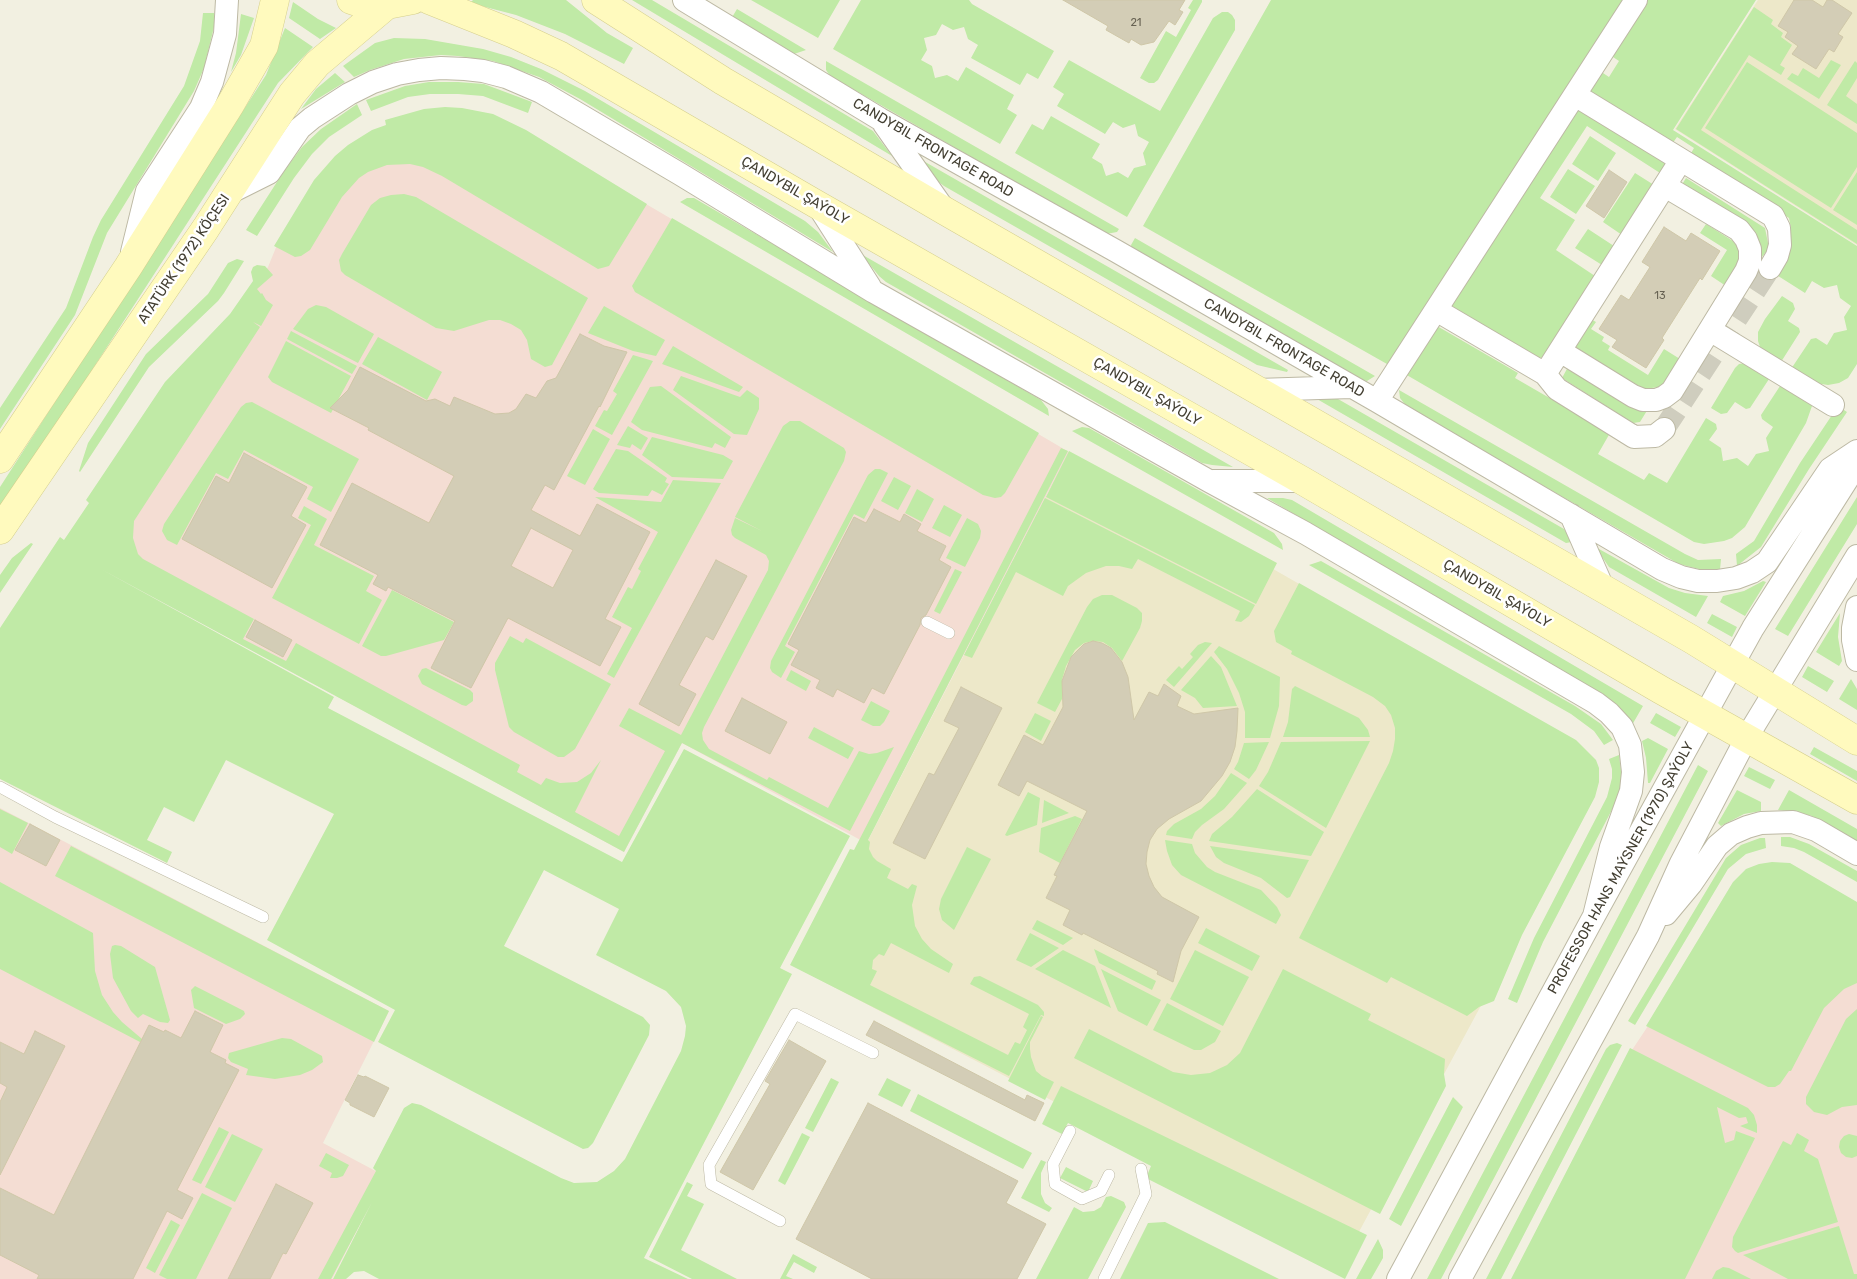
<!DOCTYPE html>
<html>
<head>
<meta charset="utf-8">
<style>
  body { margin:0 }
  canvas { display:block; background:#f2f0e1 }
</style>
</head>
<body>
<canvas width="1857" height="1279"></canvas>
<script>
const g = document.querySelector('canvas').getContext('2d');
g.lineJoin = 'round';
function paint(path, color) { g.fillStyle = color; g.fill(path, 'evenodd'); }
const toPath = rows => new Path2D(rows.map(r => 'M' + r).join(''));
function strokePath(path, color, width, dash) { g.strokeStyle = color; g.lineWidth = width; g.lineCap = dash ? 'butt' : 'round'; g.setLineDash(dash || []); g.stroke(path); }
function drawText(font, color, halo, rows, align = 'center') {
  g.font = font + ' Rubik,sans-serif'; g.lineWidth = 5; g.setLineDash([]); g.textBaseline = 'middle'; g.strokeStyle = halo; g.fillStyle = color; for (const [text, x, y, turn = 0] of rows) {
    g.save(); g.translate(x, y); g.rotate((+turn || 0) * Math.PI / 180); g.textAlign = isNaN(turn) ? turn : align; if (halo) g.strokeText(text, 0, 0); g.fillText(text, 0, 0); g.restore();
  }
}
const education = toPath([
  [1758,0,1857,0,1857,245,1675,129],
  [1069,452,1575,742,1594,796,1347,1254,801,970]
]);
const medical = toPath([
  [349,146,646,204,1069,452,866,843,682,743,624,852,80,557,238,315,268,267,277,245],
  [0,808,389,1011,323,1143,385,1176,332,1279,0,1279],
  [1857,903,1857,1279,1514,1279,1632,1050,1648,1026]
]);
const green = toPath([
  [473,0,566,0,607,33,633,48,624,64,565,34,516,15,470,3],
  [632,0,652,0,873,131,892,156],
  [751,0,840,0,818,38],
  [861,0,969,0,972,4,1054,51,1038,79,1027,73,1020,85,971,58,978,45,968,39,964,27,953,30,942,24,936,35,924,38,927,50,921,60,932,66,935,78,947,75,958,81,966,67,1014,95,1007,109,1017,115,1000,144,833,49],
  [1193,0,1202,0,1202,2,1158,80,1154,83,1149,83,1140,78,1166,31,1176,37,1191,10,1188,8],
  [1271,0,1624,0,1420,321,1387,364,1143,226],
  [1645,0,1756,0,1673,130,1857,246,1857,364,1848,378,1839,383,1828,385,1815,383,1791,369,1811,339,1816,338,1827,345,1834,333,1847,330,1844,317,1851,306,1840,298,1837,285,1824,288,1812,281,1805,293,1775,274,1791,239,1791,228,1789,218,1690,155,1694,148,1677,137,1672,144,1590,91,1600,71,1609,77,1619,61,1610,55],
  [293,2,318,19,336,28,320,39,289,18],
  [1754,7,1773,20,1771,24,1783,33,1781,37,1792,45,1780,65,1785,68,1781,75,1749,55,1701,130,1857,230,1857,244,1676,129],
  [737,9,806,50,794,54,731,19],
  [1222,12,1228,12,1232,15,1235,20,1235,30,1127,217,1015,153,1032,124,1043,130,1051,116,1100,144,1092,158,1102,164,1106,176,1118,172,1128,178,1134,168,1146,165,1143,153,1149,142,1138,136,1135,124,1123,128,1113,122,1105,134,1057,106,1064,94,1053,87,1069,60,1160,111,1213,18],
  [203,13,214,13,214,27,204,68,194,91,107,233,75,315,0,429,0,408,66,308,93,237,101,220,184,86,200,41],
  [241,14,254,18,241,55,231,72,236,53],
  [285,28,313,47,278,83,0,512,0,487,266,75],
  [394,38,425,39,483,49,511,57,541,69,585,91,805,221,818,232,833,252,580,99,539,77,493,61,458,56,441,55,404,59,370,70,354,77,343,66,375,43],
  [1831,60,1841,65,1819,99,1787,79,1792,73,1798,76,1803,68,1819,78],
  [826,61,1119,229,1117,232,1106,234,830,76,826,70],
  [1855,61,1857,63,1857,78,1846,96,1857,104,1857,124,1827,105],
  [1747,62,1857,133,1857,167,1831,208,1705,128],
  [335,73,345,82,301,109,316,89],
  [429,82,458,82,484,84,532,102,528,113,483,96,458,94,430,94,408,97,371,111,366,100,405,86],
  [357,104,362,115,329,137,312,154,294,178,257,236,246,230,284,171,302,147,321,129],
  [1578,106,1666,164,1660,173,1587,126,1540,198,1575,220,1556,250,1595,276,1542,357,1536,360,1449,304],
  [445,107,462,108,493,114,526,130,647,204,609,266,598,269,442,176,423,167,410,164,387,165,368,172,359,178,342,197,310,250,301,256,295,257,274,246,314,180,335,156,348,145,372,130,386,125,385,120,424,109],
  [1590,136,1616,153,1598,181,1572,164],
  [920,159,1288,370,1287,372,1257,365,944,186,936,180],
  [1568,169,1595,186,1576,214,1550,197],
  [1857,172,1857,225,1833,210],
  [1635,173,1654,185,1622,235,1603,222],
  [1686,178,1765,228,1769,248,1758,262,1681,186],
  [404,194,416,197,588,298,552,365,545,367,531,359,527,340,521,330,511,324,500,320,489,320,454,331,436,328,345,275,341,271,339,260,342,254,371,205,380,198,391,195],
  [687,198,694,198,1041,400,1048,409,1049,416,680,202],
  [672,218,1039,433,1005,493,1001,497,995,498,983,495,635,292,632,286],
  [1706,224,1733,241,1737,246,1740,253,1740,259,1726,286,1711,276,1727,250,1700,233],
  [1588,229,1614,246,1602,265,1575,248],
  [1135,238,1375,376,1367,381,1362,380,1132,249,1131,245],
  [861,254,1233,467,1212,465,1202,463,886,282,879,276],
  [237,259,244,261,224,293,218,301,149,367,80,472,79,471,88,443,146,354,208,294,228,263],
  [257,265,265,266,273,275,257,289,261,294,262,293,266,300,273,305,261,326,253,322,260,327,134,521,133,538,138,554,143,559,254,619,243,639,286,661,296,643,520,765,517,772,541,785,546,778,560,783,577,782,591,773,601,760,575,812,619,836,665,751,619,726,629,708,681,735,768,570,769,561,766,555,735,538,732,535,731,530,735,518,762,531,735,517,783,426,790,421,800,421,844,448,846,452,844,461,704,727,702,733,703,740,709,749,767,780,769,777,828,808,859,751,869,754,877,753,894,747,850,831,682,743,624,852,99,568,334,697,328,708,622,862,684,749,850,836,780,968,792,974,644,1258,688,1279,379,1279,364,1271,354,1272,346,1279,333,1279,372,1202,331,1279,318,1279,376,1171,373,1168,404,1108,412,1103,421,1105,561,1178,574,1183,597,1182,614,1171,625,1159,681,1051,685,1036,686,1026,681,1007,666,991,596,955,619,909,544,870,504,946,643,1017,650,1025,649,1035,593,1143,588,1148,583,1149,378,1042,395,1010,267,940,334,814,226,760,194,822,164,807,147,840,172,852,167,863,0,779,0,628,60,537,64,540,89,503,86,500,165,382,230,314,253,281,251,272,253,267],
  [1782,296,1793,303,1795,309,1788,321,1799,328,1800,332,1781,362,1760,347,1758,341,1758,332,1765,319],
  [316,305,326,307,374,334,358,363,293,329,308,309],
  [604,306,665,340,656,356,633,351,588,333],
  [1589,318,1596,322,1591,329,1604,337,1602,341,1610,346,1608,350,1648,375,1664,349,1680,359,1663,384,1659,387,1644,389,1575,348,1574,342],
  [1437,326,1518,373,1515,378,1610,433,1598,454,1644,480,1649,473,1667,483,1706,418,1716,424,1717,429,1709,440,1721,448,1723,461,1737,458,1748,466,1756,454,1769,451,1766,438,1773,427,1762,419,1761,415,1782,383,1809,399,1812,406,1806,423,1745,527,1732,538,1724,541,1704,544,1694,542,1405,374],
  [291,331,357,366,352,374,287,339],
  [378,337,442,372,427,400,362,364],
  [286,341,351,376,331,413,272,382,268,377],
  [673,346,743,387,739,392,662,364],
  [633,355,653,361,612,435,595,426,604,410,607,411,617,394,613,391],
  [1746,363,1771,376,1750,408,1746,409,1735,402,1727,413,1721,414,1711,408,1735,368,1739,364],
  [1568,367,1648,409,1640,422,1633,423,1562,378],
  [681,376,740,397,747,390,759,398,759,409,747,435,734,434,673,390],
  [661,386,731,437,725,448,715,443,712,448,642,430,631,422,650,387],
  [1399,390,1685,554,1698,560,1721,559,1720,570,1703,570,1679,564,1407,407,1400,398],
  [1310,395,1338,399,1564,529,1572,542,1566,543],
  [252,402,359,459,331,512,307,499,313,487,244,450,228,479,216,473,177,545,167,540,162,531,164,524,241,407,246,403],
  [1838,406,1847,412,1809,469,1761,547,1737,566,1736,554,1754,541,1800,463],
  [628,426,648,438,641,450,632,444,630,448,617,445],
  [1082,427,1089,428,1274,533,1282,544,1283,550,1072,431],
  [593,429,610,439,585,485,567,476],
  [652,437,723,455,733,461,723,479,672,477,642,455],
  [1061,448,1068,451,868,840,870,842,869,849,873,857,877,861,891,869,887,878,908,889,912,884,917,886,912,905,915,926,922,939,931,949,953,964,949,973,891,943,884,956,879,954,873,960,872,969,877,971,870,985,1008,1055,1015,1042,1020,1044,1027,1030,1023,1027,1029,1014,970,984,974,977,980,976,1038,1005,1044,1012,1044,1016,1041,1015,1009,1076,790,965,850,849,854,850],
  [616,449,628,451,667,478,665,482,669,484,662,495,652,490,648,496,599,493,593,489],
  [1069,451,1277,563,1256,604,1046,497],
  [875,469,880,469,888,473,864,519,854,514,785,646,795,652,781,678,772,672,770,668,771,661,868,475],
  [894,477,911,486,898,510,881,501],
  [673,480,721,483,614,678,607,674,632,628,612,617,628,587,632,589,641,571,638,569,658,532,595,497,661,502],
  [917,489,934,499,922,522,905,513],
  [1857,497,1857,524,1788,636,1775,629],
  [1045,498,1255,605,1249,616,1241,622,1235,621,1240,611,1138,559,1132,569,1119,566,1106,566,1086,573,1068,586,1063,596,1016,572,972,658,964,655],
  [1267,498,1283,498,1292,500,1643,706,1632,725,1625,714,1607,698],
  [944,505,962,515,950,537,932,528],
  [304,506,327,519,314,545,374,576,366,591,382,600,359,644,272,598,311,525,298,518],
  [967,518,978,524,981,531,980,538,965,567,946,558],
  [31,543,33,544,0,593,0,575,12,558],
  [1599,549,1669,588,1685,593,1708,596,1696,617,1609,567,1598,551],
  [1321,561,1575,706,1601,724,1613,740,1604,745,1594,731,1571,714,1309,565],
  [955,569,962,572,940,614,934,611],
  [1763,581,1766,582,1745,616,1720,602,1723,596,1744,591],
  [1299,583,1576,740,1596,760,1599,768,1599,782,1595,797,1522,935,1494,1001,1479,1007,1467,1016,1391,977,1387,983,1299,938,1389,763,1393,751,1395,739,1395,728,1391,715,1385,706,1373,697,1291,654,1292,651,1276,642,1274,631],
  [392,590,454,622,444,640,386,656,381,656,362,646],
  [1102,595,1112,595,1137,608,1142,613,1142,621,1140,628,1122,661,1112,648,1103,642,1093,641,1084,643,1075,650,1066,666,1062,680,1062,699,1055,712,1037,703,1087,607,1093,599],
  [1840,613,1838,637,1842,661,1839,666,1816,652],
  [1712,614,1737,627,1732,637,1707,623],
  [510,636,523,643,526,638,611,684,575,749,564,757,558,757,514,732,509,727,495,670,495,663],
  [1205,642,1212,643,1174,687,1166,680,1179,666,1182,669,1193,657,1190,654,1198,645],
  [1219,646,1280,677,1279,706,1270,738,1245,738,1245,712,1239,693,1227,669,1214,652],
  [1211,656,1221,667,1237,706,1203,708,1195,698,1181,690],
  [1808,666,1834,681,1827,692,1802,677],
  [426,668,470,690,473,693,473,701,466,706,462,705,422,684,418,676,422,669],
  [791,670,811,681,806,691,786,680],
  [1851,679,1857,689,1857,710,1839,699],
  [1295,686,1359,718,1368,730,1370,737,1283,737,1288,722,1292,689],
  [871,701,890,711,884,722,880,726,873,726,861,720],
  [1035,713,1051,721,1041,741,1025,732],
  [1656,713,1681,727,1675,737,1650,723],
  [814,727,854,748,848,759,808,738],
  [1648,738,1668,749,1650,783,1648,783,1646,758,1642,741],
  [1370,741,1326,828,1259,786,1268,772,1281,742],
  [1269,742,1256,770,1249,779,1234,769,1238,762,1244,743],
  [1814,747,1857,771,1857,781,1810,754],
  [1619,755,1622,779,1621,791,1616,802,1543,942,1517,1003,1508,999,1534,938,1607,797,1612,778,1612,769,1609,759],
  [1698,765,1708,771,1441,1279,1427,1279],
  [1749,767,1775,780,1770,789,1744,776],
  [1231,773,1247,783,1224,809,1202,825,1195,832,1192,839,1166,835,1167,831,1174,824,1201,809,1215,796],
  [1257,789,1324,832,1311,856,1209,841,1212,834,1232,817],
  [1737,790,1761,802,1761,811,1744,814,1721,826,1718,823],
  [1789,790,1857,829,1857,842,1812,816,1796,812,1778,810],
  [1028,792,1040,798,1037,825,1007,836,1005,835],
  [1044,800,1069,813,1042,823],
  [0,809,28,823,12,854,0,847],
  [1075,816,1082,819,1060,863,1039,852,1041,828],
  [1781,837,1790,837,1809,844,1857,871,1857,882,1804,852,1794,848,1781,846],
  [1760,838,1765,838,1766,848,1746,854,1728,869,1635,1025,1628,1021,1726,858,1741,845],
  [1165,840,1192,844,1195,853,1207,867,1215,872,1261,890,1277,907,1281,915,1276,924,1181,875,1172,865,1167,851],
  [71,846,389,1011,374,1042,55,876],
  [1210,846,1309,860,1290,897,1287,898,1261,878,1224,863,1216,857],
  [967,847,991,859,954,930,942,920,939,909,941,899],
  [1772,862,1790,863,1857,902,1857,983,1844,989,1824,1008,1791,1071,1789,1071,1780,1084,1775,1087,1768,1087,1646,1026,1733,882,1746,869,1759,864],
  [0,882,93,933,95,971,102,995,113,1012,122,1022,142,1039,140,1042,0,969],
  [1037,920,1073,938,1063,945,1032,929],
  [1206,928,1260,956,1252,971,1198,943],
  [1030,933,1059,948,1031,967,1016,960],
  [115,945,121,946,155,967,170,1020,168,1023,160,1022,143,1014,138,1018,131,1011,113,978,110,954,112,946],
  [1094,949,1156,981,1152,990,1099,963],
  [1063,950,1095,966,1111,1008,1035,969],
  [1195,950,1249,977,1223,1026,1170,999],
  [1101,969,1161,1000,1147,1026,1118,1011],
  [1283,969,1371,1014,1368,1020,1445,1059,1444,1074,1446,1086,1380,1214,1074,1058,1089,1029,1173,1072,1191,1075,1210,1073,1227,1065,1240,1053],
  [195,986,244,1011,245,1014,240,1019,226,1024,194,1008,191,990],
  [1167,1003,1221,1031,1215,1042,1201,1050,1194,1050,1153,1030],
  [1857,1009,1857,1105,1842,1107,1827,1115,1814,1112,1806,1104,1806,1097,1846,1019],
  [1041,1016,1043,1017,1030,1042,1030,1049,1031,1057,1036,1071,1042,1076,1054,1082,1045,1100,1008,1081],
  [282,1038,291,1039,322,1056,323,1062,312,1070,300,1075,275,1079,246,1075,248,1069,231,1062,228,1058,229,1053],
  [1617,1043,1622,1045,1501,1279,1486,1279,1606,1049,1610,1045],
  [1630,1048,1748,1108,1754,1115,1757,1125,1757,1133,1740,1126,1748,1123,1746,1117,1739,1118,1717,1107,1725,1143,1734,1140,1736,1131,1755,1138,1685,1279,1511,1279],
  [831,1078,839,1082,813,1132,805,1128],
  [887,1078,911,1090,902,1107,878,1095],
  [1061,1086,1367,1235,1345,1279,1146,1178,1151,1166,1068,1123,1062,1134,1042,1124],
  [918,1094,1032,1153,1023,1169,910,1111],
  [1453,1097,1463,1107,1401,1226,1389,1219],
  [219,1127,229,1132,201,1184,192,1180],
  [802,1133,810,1137,785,1185,778,1181],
  [1797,1133,1809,1140,1804,1151,1818,1159,1838,1222,1738,1253,1735,1251,1732,1247,1733,1237,1783,1141,1791,1145],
  [232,1134,263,1149,235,1202,205,1187],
  [1849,1134,1857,1136,1857,1156,1852,1158,1846,1157,1841,1153,1839,1147,1840,1141,1844,1136],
  [326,1153,349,1165,343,1176,337,1178,330,1178,332,1173,319,1166],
  [1041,1160,1046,1162,1041,1173,1041,1194,1045,1203,1052,1208,1049,1212,1021,1198],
  [1066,1167,1093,1181,1088,1192,1060,1178],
  [687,1182,693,1185,687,1196,704,1204,681,1250,737,1279,692,1279,649,1257],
  [202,1193,232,1208,196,1279,167,1279,159,1275],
  [1111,1196,1124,1202,1126,1207,1088,1279,1036,1279,1074,1207,1083,1212,1094,1211,1101,1207,1106,1197],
  [171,1220,180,1225,155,1273,146,1268],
  [1165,1222,1279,1279,1120,1279,1148,1223],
  [1839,1226,1854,1274,1857,1274,1857,1279,1788,1279,1743,1255],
  [1378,1239,1383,1250,1383,1258,1371,1279,1356,1279],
  [793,1254,817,1267,814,1273,794,1262,786,1276,793,1279,780,1279],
  [1723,1267,1729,1268,1751,1279,1712,1279,1716,1271]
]);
const building = toPath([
  [1063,0,1185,0,1179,10,1183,12,1175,25,1169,21,1154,42,1141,45,1131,39,1129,43,1106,30,1108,26,1063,0],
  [1794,0,1812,0,1823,7,1827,0,1832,0,1852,13,1838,34,1843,37,1834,52,1829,49,1816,69,1792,54,1798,46,1785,37,1788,32,1778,26,1794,0],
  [1609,170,1627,182,1604,218,1586,206,1609,170],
  [1664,227,1686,241,1691,233,1720,251,1702,280,1700,278,1662,338,1664,340,1646,368,1612,347,1617,340,1599,329,1621,295,1629,300,1650,267,1642,262,1664,227],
  [580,334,604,346,627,352,600,407,599,406,554,490,545,485,531,510,580,536,597,504,650,532,605,619,621,627,600,666,508,618,471,688,431,668,455,621,388,587,386,591,373,584,378,575,320,545,352,483,429,523,454,476,368,430,369,428,330,408,348,390,360,367,426,401,435,399,450,406,454,397,495,414,509,413,516,409,526,394,536,398,547,381,556,378,580,334],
  [531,528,573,550,553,588,511,566,531,528],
  [244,453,307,487,291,516,306,525,272,588,182,539,216,476,229,483,244,453],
  [874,509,900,522,904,514,921,524,917,531,946,546,939,560,951,567,926,615,921,618,920,625,884,694,872,688,864,703,837,689,833,697,816,688,820,680,791,665,799,650,788,644,854,517,866,523,874,509],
  [716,560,747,576,713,640,706,636,679,685,696,694,679,726,639,704,716,560],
  [255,620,292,640,283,657,246,637,255,620],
  [1093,641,1102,643,1111,648,1122,662,1128,677,1134,720,1149,692,1158,696,1164,684,1181,696,1177,706,1194,714,1238,708,1237,731,1235,747,1230,762,1222,776,1201,801,1169,819,1157,829,1150,840,1147,852,1146,864,1149,876,1154,887,1162,897,1199,917,1181,951,1173,982,1157,974,1158,971,1083,933,1082,935,1063,925,1070,910,1046,898,1057,876,1054,875,1087,811,1027,781,1019,796,998,785,1024,735,1043,745,1063,707,1062,681,1071,657,1084,644,1093,641],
  [961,687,1002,708,925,859,893,843,929,773,934,775,959,728,944,721,961,687],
  [742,698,787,722,770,754,725,731,742,698],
  [30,824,60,840,46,866,15,850,30,824],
  [195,1011,223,1025,210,1052,226,1060,225,1063,239,1070,177,1190,193,1198,182,1219,167,1211,133,1279,37,1279,39,1275,0,1255,0,1188,54,1215,149,1025,164,1032,165,1030,181,1038,195,1011],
  [874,1021,1025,1100,1027,1095,1044,1103,1035,1121,866,1035,874,1021],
  [35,1031,65,1046,0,1175,0,1102,7,1087,0,1083,0,1042,24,1054,35,1031],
  [789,1040,826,1061,753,1190,720,1172,770,1084,765,1081,789,1040],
  [358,1075,364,1077,365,1076,389,1088,374,1117,350,1105,350,1103,345,1100,358,1075],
  [868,1103,1018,1181,1006,1203,1046,1224,1017,1279,872,1279,796,1239,868,1103],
  [276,1184,313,1203,286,1254,283,1253,270,1279,228,1279,276,1184]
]);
const streetTunnel = toPath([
  [1664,429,1770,268]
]);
const lane = toPath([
  [927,622,949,633],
  [0,787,55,817,263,917],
  [1070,1131,1053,1164,1055,1184,1082,1199,1101,1191,1109,1175],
  [780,1221,711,1184,709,1165,795,1014,873,1053],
  [1104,1279,1146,1194,1141,1169]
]);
const street = toPath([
  [684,0,880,119,1116,251,1377,401,1662,569,1681,577,1698,581,1717,581,1736,578,1752,572,1767,562,1830,469,1857,451],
  [1575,95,1773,216,1779,228,1780,245,1777,256,1770,268],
  [884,124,943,208],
  [229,193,269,173,300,128,312,118,349,94,373,82,397,74,419,70,441,68,465,69,483,71,506,77,541,92,680,174,874,292,1209,481,1305,533,1596,703,1609,713,1622,727,1630,745,1633,772,1631,791,1611,847,1594,916],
  [817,204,870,287],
  [132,252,147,191,201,108,212,82,225,34,227,0],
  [1436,310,1545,374,1681,160],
  [1710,330,1833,405],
  [1560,351,1633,396,1643,400,1656,400,1664,397,1672,391,1746,271,1750,261,1750,249,1746,239,1739,230,1665,186],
  [1545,374,1557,389,1634,437,1655,436,1664,429],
  [1257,390,1351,387],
  [1377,401,1636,0],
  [1213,481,1303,481],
  [1571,515,1603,588],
  [1857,607,1853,628,1853,640,1857,660],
  [1666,914,1691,884,1717,846,1731,834,1747,827,1761,823,1793,822,1816,830,1857,854],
  [1398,1279,1594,916,1733,664,1753,628,1857,464],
  [1460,1279,1648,936,1681,863,1747,737,1857,556]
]);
const secondary = toPath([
  [351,0,360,3,387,5,413,0],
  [429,0,514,34,561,56,816,204,1303,481,1661,690,1857,800],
  [596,0,723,81,945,211,1691,639,1857,741],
  [0,459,128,267,230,105,264,46,275,0],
  [0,530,206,228,292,94,317,64,387,5]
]);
const numberNames = [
  ["21",1136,23],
  ["13",1660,296]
];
const streetNames = [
  ["CANDYBIL FRONTAGE ROAD",933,148,30],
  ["ÇANDYBIL ŞAÝOLY",795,191,30],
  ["ATATÜRK (1972) KÖÇESI",184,259,-56],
  ["CANDYBIL FRONTAGE ROAD",1284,348,30],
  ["ÇANDYBIL ŞAÝOLY",1147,392,30],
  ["ÇANDYBIL ŞAÝOLY",1497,594,30],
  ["PROFESSOR HANS MAÝSNER (1970) ŞAÝOLY",1621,868,-61]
];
paint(education, '#ede8c9');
paint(medical, '#f4ddd3');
paint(green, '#c0eaa6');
paint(building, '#d3cdb6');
strokePath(building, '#cfc7a8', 1);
strokePath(streetTunnel, '#cfcdbe', 22, [22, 11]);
strokePath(lane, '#bdb9a4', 12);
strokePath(street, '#bdb9a4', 24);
strokePath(secondary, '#d5cf8d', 29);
strokePath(lane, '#fff', 11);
strokePath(street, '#fff', 22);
strokePath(secondary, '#fffabe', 28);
drawText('11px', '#676253', null, numberNames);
drawText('14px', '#433f32', '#fff', streetNames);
</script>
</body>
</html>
